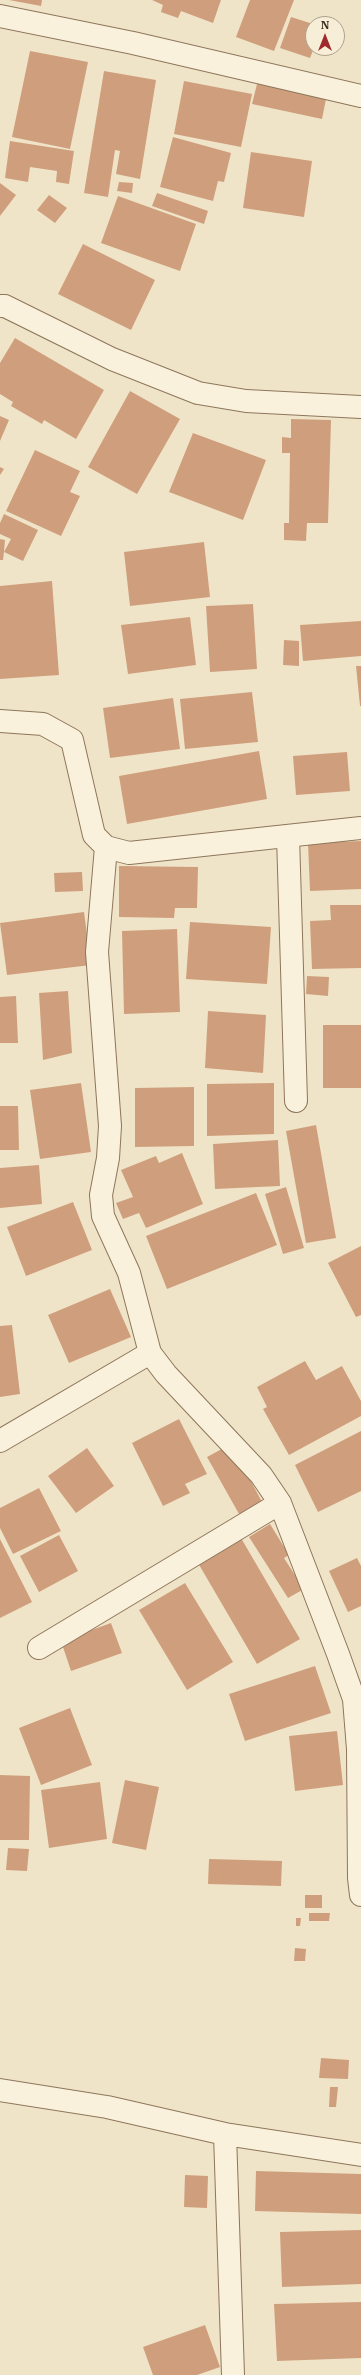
<!DOCTYPE html>
<html>
<head>
<meta charset="utf-8">
<style>
  body { margin:0 }
  #map { position:relative; width:361px; height:2375px; overflow:hidden; background:#f0e4c8; font-family:"IBM Plex Serif",serif }
  canvas { display:block }
  .north { position:absolute; left:305px; top:16px; width:40px; height:40px; box-sizing:border-box; background:#f7eed8; border:1px solid #ada18e; border-radius:50%; rotate:0deg; font-size:11px; font-weight:700; line-height:16px; text-align:center; color:#3d2e20 }
  .north::after { content:''; display:block; margin:auto; width:14px; height:18px; background:#9e2a2b; clip-path:polygon(50% 0,100% 100%,50% 72%,0 100%) }
</style>
</head>
<body>
<div id="map">
<canvas width="361" height="2375"></canvas>
<div class="north">N</div>
</div>
<script>
const g = document.querySelector('canvas').getContext('2d');
g.lineJoin = 'round';
function paint(path, color) { g.fillStyle = color; g.fill(path, 'evenodd'); }
const toPath = rows => new Path2D(rows.map(r => 'M' + r).join(''));
function strokePath(path, color, width, dash) { g.strokeStyle = color; g.lineWidth = width; g.lineCap = dash ? 'butt' : 'round'; g.setLineDash(dash || []); g.stroke(path); }
const building = toPath([
  [9,0,42,0,41,6],
  [152,0,221,0,213,23,181,11,178,18,161,12,163,5],
  [250,0,294,0,274,51,236,37],
  [291,17,313,24,314,48,310,58,280,48],
  [30,51,88,62,70,149,12,137],
  [104,71,156,80,140,179,116,174,120,151,115,150,108,197,84,193],
  [258,80,327,94,322,119,252,104],
  [184,81,252,94,241,147,174,134],
  [173,137,231,153,224,182,218,181,213,201,160,187],
  [10,141,74,151,69,184,56,182,57,171,30,167,28,182,5,178],
  [251,152,312,161,304,217,243,208],
  [119,182,133,183,132,193,117,191],
  [0,183,16,195,0,216],
  [157,193,208,211,204,224,152,206],
  [49,195,67,208,55,223,37,210],
  [118,196,196,224,180,271,101,243],
  [83,244,155,280,131,330,58,294],
  [15,338,104,390,76,439,44,420,42,424,11,406,13,402,0,394,0,363],
  [130,391,180,419,137,494,88,467],
  [0,416,9,420,0,441],
  [291,419,331,420,328,523,307,523,306,541,284,540,284,523,289,523,290,453,282,453,282,437,291,438],
  [193,433,266,460,243,520,169,492],
  [35,450,80,471,70,492,80,496,61,536,6,511],
  [0,467,4,469,0,475],
  [4,514,38,530,23,561,4,552,3,560,0,560,0,539,5,540,4,552,11,539,0,534,0,523],
  [204,542,210,597,130,606,124,552],
  [52,581,59,675,0,679,0,586],
  [253,604,257,669,210,672,206,606],
  [190,617,196,665,128,674,121,625],
  [361,621,361,656,303,661,300,625],
  [284,640,299,641,299,666,283,665],
  [356,666,361,666,361,706,360,706],
  [252,692,258,742,185,749,180,699],
  [173,698,180,749,110,758,103,708],
  [259,751,267,799,127,824,119,776],
  [347,752,350,791,296,795,293,756],
  [361,841,361,889,310,891,308,843],
  [119,866,198,867,197,908,175,908,174,918,119,917],
  [82,872,83,891,55,892,54,873],
  [330,905,361,905,361,968,312,969,310,921,331,920],
  [84,912,91,965,7,975,0,923],
  [190,922,271,927,267,984,186,979],
  [177,929,180,1012,124,1014,122,931],
  [307,976,329,977,328,996,306,994],
  [68,991,72,1053,43,1060,39,993],
  [16,996,18,1043,0,1043,0,997],
  [208,1011,266,1015,263,1073,205,1068],
  [323,1025,361,1025,361,1088,323,1088],
  [81,1083,91,1152,40,1159,30,1090],
  [274,1083,274,1134,207,1136,207,1084],
  [194,1087,194,1146,135,1147,135,1088],
  [0,1106,18,1106,19,1150,0,1150],
  [316,1125,336,1238,306,1243,286,1131],
  [278,1140,280,1186,215,1189,213,1144],
  [182,1153,203,1204,146,1228,139,1213,123,1219,116,1203,133,1197,121,1170,156,1156,159,1163],
  [39,1165,42,1204,0,1208,0,1168],
  [286,1187,304,1248,283,1254,265,1194],
  [256,1193,277,1245,167,1289,146,1236],
  [73,1202,92,1250,26,1276,7,1227],
  [361,1246,361,1315,356,1317,328,1263],
  [110,1289,131,1337,69,1363,48,1315],
  [12,1325,20,1394,0,1397,0,1326],
  [305,1361,316,1380,342,1366,361,1401,361,1416,289,1455,263,1409,267,1407,257,1387],
  [179,1419,207,1474,185,1484,190,1493,163,1506,132,1443],
  [361,1431,361,1491,318,1512,295,1465],
  [231,1444,262,1502,239,1514,207,1457],
  [87,1448,114,1486,76,1513,48,1476],
  [39,1488,61,1531,13,1554,0,1528,0,1508],
  [270,1524,289,1555,284,1558,304,1589,288,1598,249,1537],
  [59,1535,78,1571,39,1592,20,1556],
  [241,1538,300,1639,257,1664,198,1563],
  [0,1539,32,1602,0,1618],
  [357,1558,361,1566,361,1606,348,1612,329,1571],
  [185,1583,233,1662,187,1690,139,1610],
  [111,1623,122,1653,71,1671,61,1641],
  [315,1666,331,1713,245,1741,229,1694],
  [70,1708,92,1765,41,1785,19,1728],
  [337,1731,343,1785,295,1791,289,1736],
  [0,1775,30,1776,29,1840,0,1840],
  [125,1780,159,1787,146,1850,112,1843],
  [100,1782,107,1839,49,1848,41,1790],
  [8,1848,29,1849,27,1871,6,1870],
  [209,1859,282,1861,281,1886,208,1884],
  [305,1895,322,1895,322,1908,305,1908],
  [309,1913,330,1913,329,1921,309,1921],
  [296,1918,301,1918,300,1926,296,1926],
  [295,1948,306,1949,305,1961,294,1961],
  [321,2058,349,2060,348,2079,319,2078],
  [330,2087,338,2087,336,2107,329,2107],
  [256,2171,361,2174,361,2214,255,2211],
  [185,2175,208,2176,207,2208,184,2207],
  [361,2230,361,2284,282,2287,280,2232],
  [361,2302,361,2358,277,2361,274,2304],
  [205,2325,220,2367,197,2375,153,2375,143,2347]
]);
const minor = toPath([
  [0,16,133,43,361,96],
  [0,306,5,306,112,359,198,393,246,401,361,407],
  [0,721,43,724,72,740,94,835,106,847,129,853,361,828],
  [288,836,296,1101],
  [106,847,97,952,110,1126,108,1158,101,1195,103,1216,129,1273,150,1353,166,1374,261,1475,280,1503,338,1654,354,1699,358,1749,359,1878,361,1895],
  [0,1441,150,1353],
  [39,1648,280,1503],
  [0,2090,107,2107,225,2134,361,2155],
  [225,2134,233,2375]
]);
paint(building, '#cf9f7d');
strokePath(minor, '#8d765c', 24);
strokePath(minor, '#faf1dc', 22);
</script>
</body>
</html>
